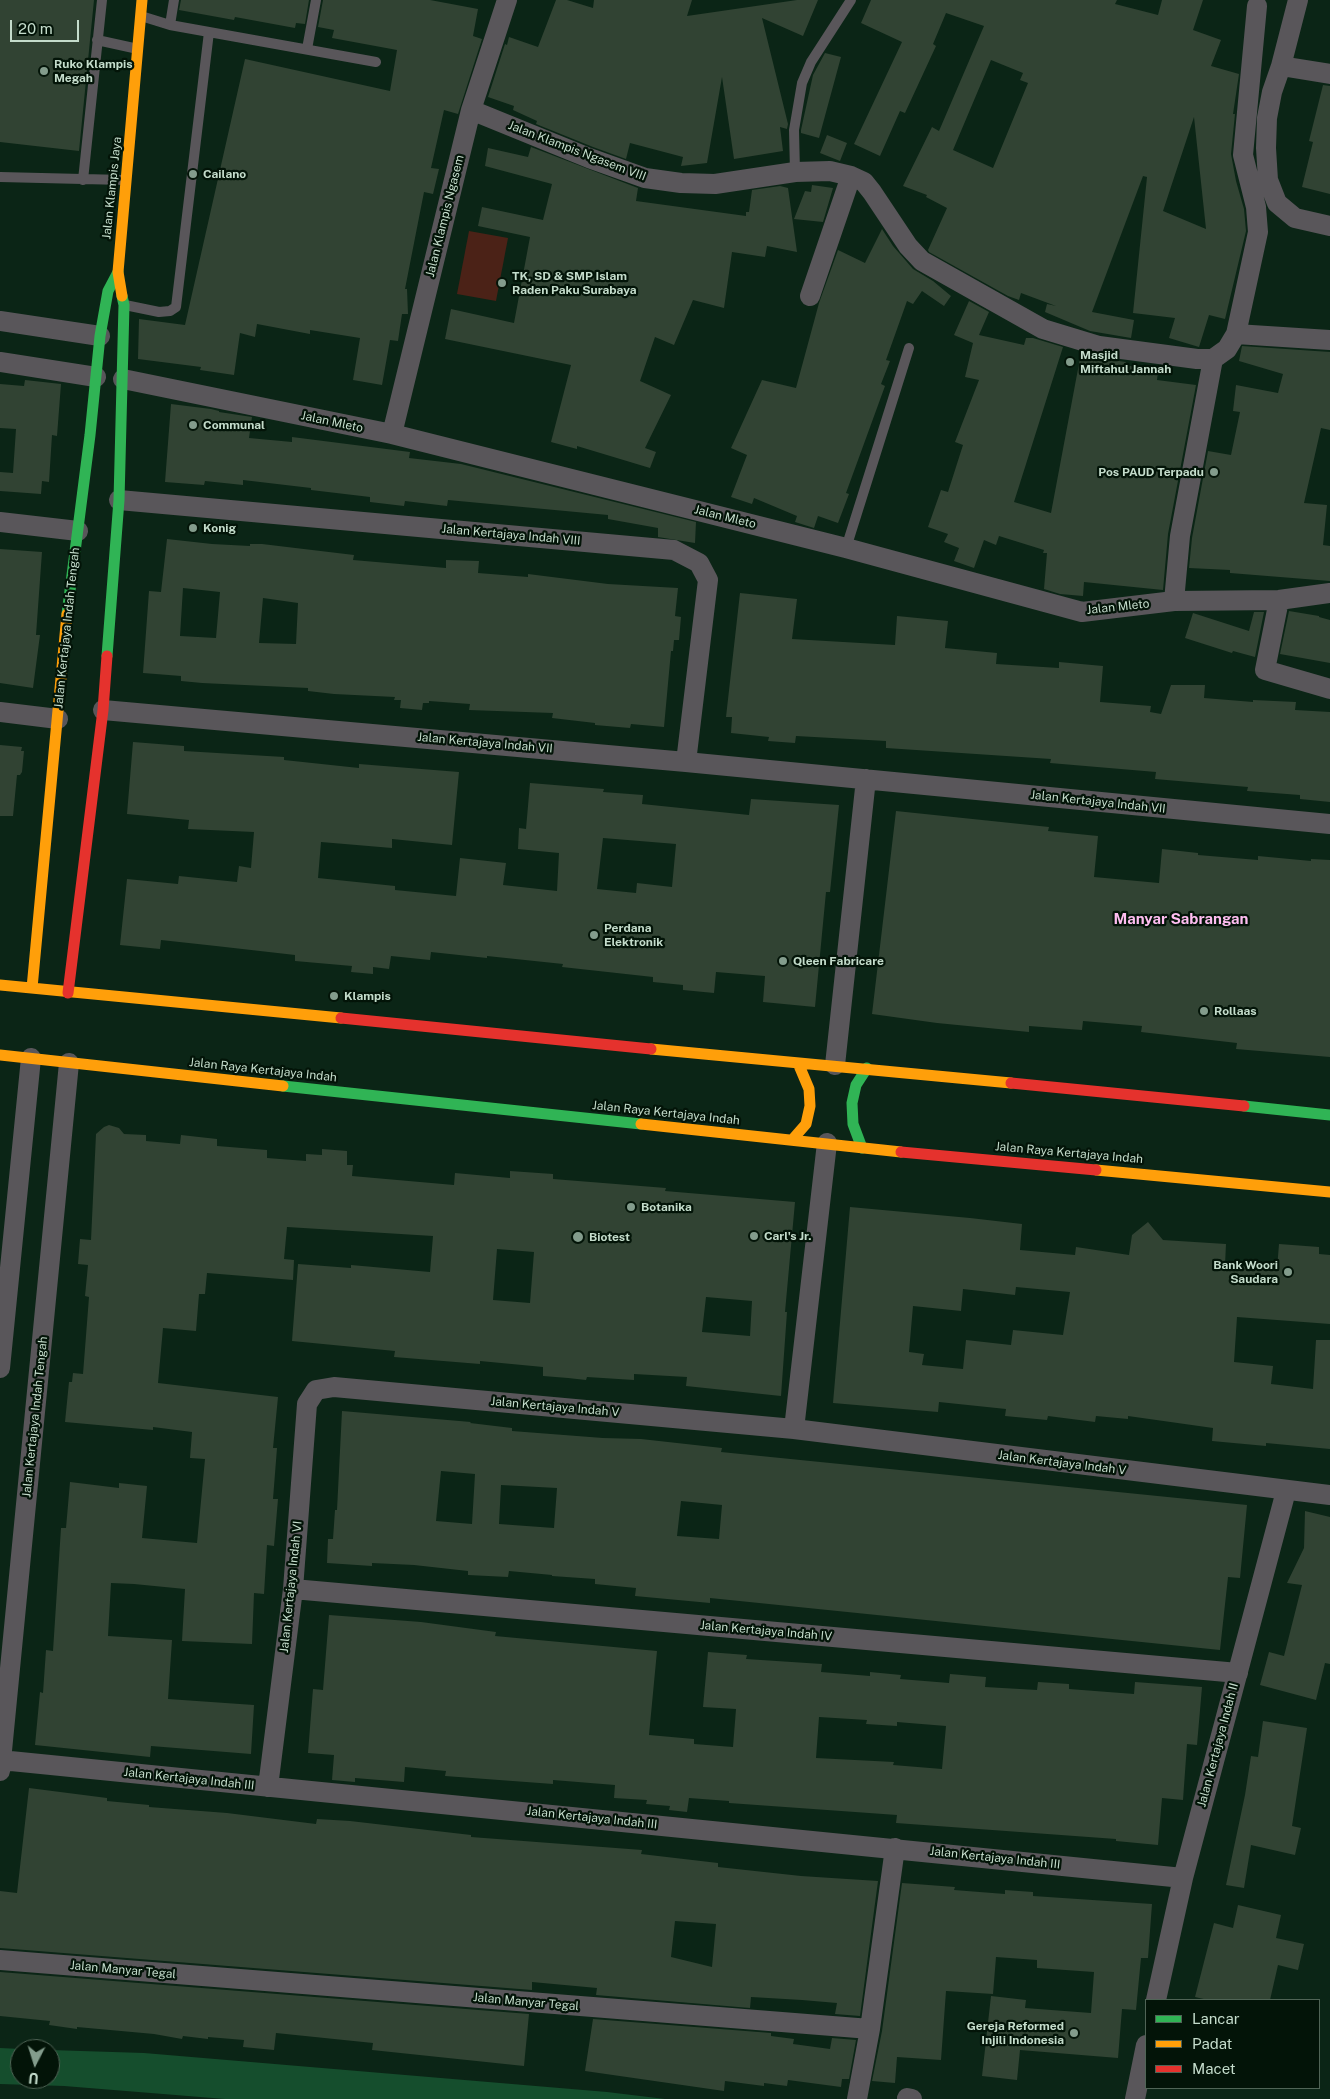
<!DOCTYPE html>
<html>
<head>
<meta charset="utf-8">
<style>
  body { margin:0 }
  #map { position:relative; width:1330px; height:2099px; overflow:hidden; background:#0b2516; font-family:"Public Sans",sans-serif }
  canvas { display:block }
  .legend { position:absolute; left:1145px; top:1999px; width:175px; height:90px; box-sizing:border-box; background:#031408; border:1px solid #506456; margin:0; padding:6px 9px; list-style:none; font-size:15px; color:#c4dccb }
  .legend li { display:flex; align-items:center; gap:10px; height:25px }
  .legend b { width:25px; border:1px solid #506456 }
  .north { position:absolute; left:10px; top:2039px; width:50px; height:50px; box-sizing:border-box; background:#031408; border:1px solid #506456; border-radius:50%; rotate:185deg; font-size:14px; font-weight:700; line-height:20px; text-align:center; color:#c4dccb }
  .north::after { content:''; display:block; margin:auto; width:18px; height:22px; background:#839c8c; clip-path:polygon(50% 0,100% 100%,50% 72%,0 100%) }
  .scale { position:absolute; left:10px; top:20px; width:69px; height:22px; box-sizing:border-box; border:2px solid #c4dccb; border-top:0; padding-left:6px; font-size:15px; line-height:18px; white-space:nowrap; color:#c4dccb; -webkit-text-stroke:4px #031408; paint-order:stroke }
</style>
</head>
<body>
<div id="map">
<canvas width="1330" height="2099"></canvas>
<ul class="legend">
<li><b style="height:6px;background:#30b455"></b>Lancar</li>
<li><b style="height:6px;background:#ff9f0a"></b>Padat</li>
<li><b style="height:6px;background:#e5322d"></b>Macet</li>
</ul>
<div class="north">U</div>
<div class="scale">20 m</div>
</div>
<script>
const g = document.querySelector('canvas').getContext('2d');
g.lineJoin = 'round';
function paint(path, color) { g.fillStyle = color; g.fill(path, 'evenodd'); }
const toPath = rows => new Path2D(rows.map(r => 'M' + r).join(''));
function strokePath(path, color, width, dash) { g.strokeStyle = color; g.lineWidth = width; g.lineCap = dash ? 'butt' : 'round'; g.setLineDash(dash || []); g.stroke(path); }
function drawText(font, color, halo, rows, align = 'center') {
  g.font = font + ' "Public Sans",sans-serif'; g.lineWidth = 4.5; g.setLineDash([]); g.textBaseline = 'middle'; g.strokeStyle = halo; g.fillStyle = color; for (const [text, x, y, turn = 0] of rows) {
    g.save(); g.translate(x, y); g.rotate((+turn || 0) * Math.PI / 180); g.textAlign = isNaN(turn) ? turn : align; if (halo) g.strokeText(text, 0, 0); g.fillText(text, 0, 0); g.restore();
  }
}
const green = toPath([
  [469,231,508,238,496,301,457,294]
]);
const water = toPath([
  [0,2048,21,2049,20,2079,50,2079,50,2050,144,2053,607,2092,665,2099,225,2099,64,2086,0,2084]
]);
const building = toPath([
  [0,0,94,0,79,151,0,142],
  [181,0,309,0,305,24,296,23,295,28,235,17,234,20,179,10],
  [323,0,430,0,478,9,473,36,482,39,458,114,444,110,431,168,439,169,433,194,424,192,405,289,407,289,408,314,402,314,398,341,390,340,382,385,353,380,360,338,310,330,310,334,257,324,255,337,240,333,234,375,200,370,201,367,138,359,139,319,185,325,245,59,390,91,397,50,332,38,334,30,318,27],
  [556,0,567,0,593,8,594,0,692,0,687,16,797,0,818,0,803,36,762,18,788,124,787,129,780,127,783,151,734,159,722,77,707,163,681,166,683,157,630,143,626,159,593,147,536,124,537,121,513,110,514,106,488,97,505,44,507,45,509,37,538,47],
  [871,0,1117,0,1115,4,1158,15,1162,0,1203,0,1193,30,1221,40,1211,66,1239,74,1233,114,1235,114,1231,154,1236,181,1244,209,1246,231,1225,319,1209,315,1199,347,1169,338,1175,318,1133,313,1147,177,1143,176,1092,312,1134,320,1131,338,1090,331,1045,312,1047,304,1056,306,1021,293,1019,300,1008,296,929,252,928,250,947,208,926,197,927,195,903,186,932,127,939,131,984,26,946,13,933,44,936,46,905,113,900,111,880,156,854,144,902,42,861,23],
  [991,60,1023,73,1020,80,1028,83,993,168,953,150],
  [1194,117,1206,229,1163,211],
  [825,53,841,57,819,138,801,133,801,130,813,75],
  [1323,85,1330,86,1330,194,1302,187,1313,142,1309,141],
  [827,135,847,143,840,161,820,153],
  [531,147,638,188,636,201,746,216,746,212,749,212,752,190,780,186,788,188,797,252,767,246,765,257,732,252,724,308,693,300,674,345,655,337,640,381,671,395,645,448,656,452,650,468,577,446,577,449,551,442,571,365,445,339,451,309,514,323,530,237,478,226,482,207,543,220,552,184,485,166,488,148,528,157],
  [812,185,833,188,823,222,794,219,805,191,811,192],
  [882,229,893,246,913,269,933,281,951,296,944,306,922,291,913,304,907,301,886,360,890,361,881,384,885,386,846,493,849,494,838,523,818,516,814,528,795,522,797,516,754,498,752,504,731,497,747,455,731,448,762,380,796,388,819,303,838,250,865,263],
  [969,301,989,312,979,335,1024,345,1026,338,1033,338,1063,347,1014,502,1051,513,1081,353,1097,358,1126,362,1125,365,1158,371,1157,380,1196,385,1168,534,1163,590,1084,582,1083,596,1060,594,1044,589,1047,553,1043,553,1044,550,999,536,996,545,984,540,974,568,954,561,959,548,944,542,948,534,928,527,941,490,948,492,963,445,955,442,979,380,965,377,973,343,954,335],
  [1242,346,1330,352,1330,430,1321,428,1304,503,1327,505,1323,545,1330,546,1330,581,1230,573,1230,570,1189,568,1192,538,1208,451,1231,455,1240,412,1233,411,1236,385,1278,393,1283,374,1239,361],
  [25,380,61,384,57,436,52,435,49,482,42,481,41,494,0,491,0,472,13,473,16,429,0,428,0,384,24,386],
  [171,404,211,409,219,411,219,412,252,417,249,438,292,442,292,437,410,452,409,458,461,464,696,522,695,543,658,537,658,528,608,519,608,515,448,500,447,506,405,501,404,506,370,502,370,497,311,490,311,488,243,480,243,485,205,481,204,485,165,482],
  [167,539,212,544,250,546,250,544,262,544,354,555,353,560,446,568,446,560,479,561,478,573,528,577,528,574,608,584,678,588,675,616,681,617,679,640,674,640,673,651,671,651,664,727,631,724,630,728,595,725,595,723,552,718,553,713,469,710,470,704,429,701,429,703,423,703,422,710,400,708,401,700,394,700,395,697,334,694,308,691,308,688,202,683,181,681,181,676,143,673,149,591,161,592],
  [183,588,220,592,216,638,180,636],
  [263,598,298,603,296,644,259,643],
  [0,549,42,552,36,635,40,635,33,688,0,683],
  [740,593,797,599,792,639,895,645,897,616,948,621,945,648,997,653,996,664,1059,668,1059,662,1103,666,1100,702,1151,706,1150,712,1161,714,1171,685,1205,685,1204,698,1253,702,1253,700,1296,702,1295,710,1330,712,1330,802,1300,799,1300,795,1247,791,1248,787,1155,779,1156,772,1050,763,1051,759,886,748,886,741,796,736,795,743,768,741,769,737,731,733,732,717,726,717],
  [1289,611,1319,616,1319,617,1330,620,1330,663,1280,654],
  [1254,612,1264,612,1255,657,1233,651,1232,653,1185,638,1193,613,1249,631],
  [133,742,184,746,184,751,284,757,284,760,359,768,359,764,459,772,452,845,392,839,392,848,321,842,318,878,395,886,395,890,456,896,460,858,506,863,503,885,557,891,559,853,518,849,519,828,526,829,530,783,604,789,603,792,643,795,642,804,749,815,751,799,839,805,830,892,826,892,815,1007,763,1002,765,976,716,972,714,993,683,990,683,985,653,982,653,977,562,967,563,964,487,956,487,958,431,952,430,960,391,956,389,969,373,967,373,974,351,972,352,966,295,961,295,955,216,946,161,940,160,949,120,945,127,879,178,884,179,876,237,882,239,866,251,868,254,832,188,829,189,820,127,814],
  [603,838,676,844,672,887,637,883,636,893,597,889],
  [0,745,22,747,21,751,24,751,22,772,20,775,17,775,13,816,0,816],
  [896,811,1049,827,1048,831,1098,836,1094,877,1159,883,1162,849,1198,853,1198,855,1258,860,1258,856,1311,861,1311,859,1330,860,1330,1057,1236,1049,1237,1043,1141,1032,1142,1026,1083,1021,1082,1030,1029,1026,1029,1032,937,1023,872,1014],
  [109,1125,119,1128,124,1134,146,1135,146,1141,180,1144,181,1135,217,1139,217,1146,267,1150,267,1158,306,1161,306,1154,322,1155,322,1149,347,1151,347,1165,353,1165,352,1176,454,1185,455,1173,510,1178,510,1171,553,1174,553,1179,666,1188,665,1191,795,1202,785,1312,787,1312,781,1396,686,1386,687,1377,634,1374,634,1380,587,1377,586,1380,568,1378,543,1376,543,1367,480,1361,480,1364,394,1357,395,1351,292,1341,298,1264,351,1268,351,1265,430,1272,433,1236,287,1227,284,1259,294,1260,293,1280,207,1273,205,1294,199,1294,196,1331,163,1328,158,1383,278,1397,273,1448,277,1448,273,1499,278,1499,274,1546,267,1545,264,1594,254,1593,252,1644,182,1641,185,1589,134,1584,111,1583,108,1636,172,1640,168,1699,254,1705,251,1754,151,1746,150,1757,35,1745,40,1692,43,1693,46,1650,53,1651,61,1528,66,1528,70,1482,119,1488,119,1483,147,1486,142,1538,197,1543,205,1459,190,1458,192,1432,153,1427,153,1430,65,1422,69,1382,72,1382,73,1373,83,1374,89,1297,85,1296,88,1265,78,1264,80,1239,91,1240,96,1134,104,1127],
  [497,1249,534,1252,530,1303,493,1300],
  [706,1297,752,1301,750,1336,702,1332],
  [850,1207,970,1218,1022,1224,1020,1250,1075,1255,1076,1247,1129,1255,1132,1235,1148,1222,1163,1240,1226,1244,1225,1265,1277,1269,1279,1244,1319,1247,1319,1254,1330,1255,1330,1324,1237,1317,1234,1362,1273,1366,1271,1384,1313,1389,1316,1340,1330,1340,1330,1449,1266,1443,1266,1446,1212,1441,1213,1428,1128,1416,1128,1419,1096,1416,1095,1422,1048,1416,1047,1420,1005,1416,1006,1409,939,1402,938,1412,833,1403],
  [1016,1287,1070,1292,1063,1335,1013,1330,1011,1345,966,1340,963,1369,922,1365,924,1354,909,1352,913,1306,961,1311,963,1289,1015,1295],
  [342,1411,471,1422,470,1423,512,1428,512,1431,603,1438,641,1439,722,1448,721,1452,1247,1505,1240,1578,1228,1577,1220,1650,710,1598,710,1603,635,1596,636,1588,595,1584,595,1579,552,1576,552,1575,509,1571,508,1577,468,1575,468,1571,414,1565,372,1563,372,1566,327,1563,328,1539,333,1539,335,1510,337,1510],
  [441,1471,475,1474,472,1524,436,1521],
  [501,1485,557,1488,554,1528,499,1524],
  [681,1501,722,1505,719,1539,677,1536],
  [1305,1511,1330,1517,1330,1664,1325,1663,1316,1700,1260,1685,1269,1652,1284,1656,1302,1585,1287,1583,1304,1548],
  [329,1615,421,1622,496,1632,495,1636,657,1651,649,1735,694,1739,694,1744,733,1747,736,1709,703,1707,708,1652,747,1655,746,1659,822,1664,821,1672,870,1676,870,1672,901,1675,900,1679,949,1683,950,1674,986,1677,985,1687,1037,1690,1038,1682,1069,1684,1069,1689,1134,1694,1135,1682,1202,1687,1197,1745,1187,1744,1183,1800,1162,1798,1158,1845,1116,1841,1116,1839,896,1823,897,1815,729,1803,729,1801,689,1798,687,1812,669,1810,670,1806,646,1804,647,1800,614,1798,615,1785,553,1780,553,1784,445,1776,446,1771,405,1767,404,1782,355,1778,355,1782,332,1780,334,1755,308,1753,313,1689,323,1690],
  [819,1717,867,1720,866,1724,897,1726,897,1722,946,1726,942,1769,893,1765,894,1762,816,1758],
  [1263,1721,1307,1728,1292,1826,1301,1828,1295,1855,1251,1845,1244,1888,1226,1885,1245,1795,1251,1756,1258,1757],
  [29,1788,107,1798,107,1801,149,1805,149,1807,227,1813,316,1824,317,1819,350,1821,471,1835,471,1837,642,1850,641,1854,718,1863,718,1867,801,1876,878,1881,860,2016,835,2014,837,2003,802,2000,751,1997,750,2008,596,1995,597,1988,532,1982,532,1990,0,1948,0,1891,17,1893],
  [675,1921,716,1924,712,1967,671,1957],
  [902,1883,955,1887,954,1890,1005,1894,1005,1890,1033,1892,1033,1896,1152,1904,1148,1958,1141,1958,1136,2010,1122,2009,1118,2058,1020,2050,1017,2080,982,2076,991,1996,1026,2000,1025,2008,1091,2013,1094,1972,1037,1968,1037,1960,996,1957,993,1994,946,1991,941,2060,897,2057,895,2083,872,2081,882,2031],
  [1238,1905,1281,1915,1276,1938,1304,1944,1298,1970,1278,1965,1270,2000,1208,2000,1195,1997,1214,1923,1233,1928],
  [0,1972,529,2014,524,2066,372,2050,373,2043,276,2033,274,2050,243,2047,244,2040,208,2037,208,2039,183,2036,182,2039,154,2034,77,2027,77,2029,49,2025,50,2021,0,2016],
  [593,2019,771,2033,771,2036,794,2039,793,2044,830,2049,832,2038,856,2040,849,2079,842,2079,841,2087,788,2080,787,2086,764,2083,764,2086,725,2081,724,2091,585,2071]
]);
const lane = toPath([
  [141,16,170,25,376,62],
  [170,25,174,0],
  [97,40,138,49],
  [307,49,316,0],
  [795,172,794,130,802,83,811,62,851,0],
  [0,177,124,180],
  [83,180,102,0],
  [125,305,159,312,170,311,176,307,209,32],
  [846,548,909,348]
]);
const street = toPath([
  [1298,0,1281,66,1272,92,1267,118,1266,148,1268,180,1277,203,1295,218,1330,226],
  [1281,66,1330,74],
  [471,110,589,158,645,178,681,183,715,184,795,172,830,171,851,176,864,182,872,192,908,246,922,261,1043,329,1099,346,1197,359,1213,359,1227,349,1236,334,1258,232,1256,207,1243,155,1257,6],
  [810,296,851,176],
  [0,321,100,336],
  [1236,334,1330,340],
  [0,362,96,377],
  [123,379,392,434,846,548,1082,612,1174,601,1279,600,1330,593],
  [392,434,471,110,507,0],
  [119,500,674,550,699,563,708,580,686,762],
  [0,522,78,531],
  [1279,600,1265,670,1330,689],
  [1174,601,1180,536,1213,359],
  [103,710,686,762,1330,824],
  [0,712,58,719],
  [835,1065,866,779],
  [0,1368,31,1058],
  [794,1429,827,1143],
  [293,1589,1238,1673],
  [0,1760,1183,1878],
  [0,1771,69,1063],
  [268,1787,293,1589,307,1404,316,1390,334,1387,794,1429,1330,1495],
  [0,1960,870,2029,895,1848],
  [1156,2000,1183,1878,1286,1491],
  [907,2098,912,2099],
  [857,2099,870,2029],
  [1135,2099,1146,2045]
]);
const fast = toPath([
  [67,614,90,435,100,336,108,291,118,272],
  [107,656,119,500,124,305,122,296],
  [283,1086,641,1124],
  [1244,1106,1330,1115],
  [862,1148,853,1124,852,1103,856,1085,867,1068]
]);
const slow = toPath([
  [122,296,118,272,142,0],
  [0,985,341,1018],
  [32,988,67,614],
  [651,1049,1011,1083],
  [0,1055,283,1086],
  [641,1124,901,1152],
  [792,1140,806,1124,810,1106,809,1089,798,1063],
  [1096,1170,1330,1192]
]);
const jam = toPath([
  [68,993,103,710,107,656],
  [341,1018,651,1049],
  [1011,1083,1244,1106],
  [901,1152,1096,1170]
]);
const markers = [
  [44,71,5,"#839c8c"],
  [193,174,5,"#839c8c"],
  [502,283,5,"#839c8c"],
  [1070,362,5,"#839c8c"],
  [193,425,5,"#839c8c"],
  [1214,472,5,"#839c8c"],
  [193,528,5,"#839c8c"],
  [594,935,5,"#839c8c"],
  [783,961,5,"#839c8c"],
  [334,996,5,"#839c8c"],
  [1204,1011,5,"#839c8c"],
  [631,1207,5,"#839c8c"],
  [754,1236,5,"#839c8c"],
  [578,1237,6,"#839c8c"],
  [1288,1272,5,"#839c8c"],
  [1074,2033,5,"#839c8c"]
];
const poiNames = [
  ["Ruko Klampis",54,64],
  ["Megah",54,78],
  ["Cailano",203,174],
  ["TK, SD & SMP Islam",512,276],
  ["Raden Paku Surabaya",512,290],
  ["Masjid",1080,355],
  ["Miftahul Jannah",1080,369],
  ["Communal",203,425],
  ["Pos PAUD Terpadu",1204,472,"right"],
  ["Konig",203,528],
  ["Perdana",604,928],
  ["Elektronik",604,942],
  ["Qleen Fabricare",793,961],
  ["Klampis",344,996],
  ["Rollaas",1214,1011],
  ["Botanika",641,1207],
  ["Carl's Jr.",764,1236],
  ["Biotest",589,1237],
  ["Bank Woori",1278,1265,"right"],
  ["Saudara",1278,1279,"right"],
  ["Gereja Reformed",1064,2026,"right"],
  ["Injili Indonesia",1064,2040,"right"]
];
const streetNames = [
  ["Jalan Klampis Ngasem VIII",577,151,21],
  ["Jalan Klampis Jaya",112,188,-84],
  ["Jalan Klampis Ngasem",445,216,-76],
  ["Jalan Mleto",332,422,12],
  ["Jalan Mleto",725,517,14],
  ["Jalan Kertajaya Indah VIII",511,535,5],
  ["Jalan Mleto",1118,607,-6],
  ["Jalan Kertajaya Indah Tengah",67,628,-84],
  ["Jalan Kertajaya Indah VII",485,743,5],
  ["Jalan Kertajaya Indah VII",1098,802,6],
  ["Jalan Raya Kertajaya Indah",263,1070,6],
  ["Jalan Raya Kertajaya Indah",666,1113,6],
  ["Jalan Raya Kertajaya Indah",1069,1153,5],
  ["Jalan Kertajaya Indah V",555,1407,5],
  ["Jalan Kertajaya Indah Tengah",35,1417,-84],
  ["Jalan Kertajaya Indah V",1062,1463,7],
  ["Jalan Kertajaya Indah VI",291,1587,-84],
  ["Jalan Kertajaya Indah IV",766,1631,5],
  ["Jalan Kertajaya Indah II",1218,1745,-75],
  ["Jalan Kertajaya Indah III",189,1779,6],
  ["Jalan Kertajaya Indah III",592,1818,6],
  ["Jalan Kertajaya Indah III",995,1858,6],
  ["Jalan Manyar Tegal",123,1970,5],
  ["Jalan Manyar Tegal",526,2002,5]
];
const quarterNames = [
  ["Manyar Sabrangan",1181,919]
];
paint(green, '#4b2217');
paint(water, '#154e2d');
paint(building, '#314333');
strokePath(lane, '#59565a', 10);
strokePath(street, '#59565a', 20);
strokePath(fast, '#30b455', 11);
strokePath(slow, '#ff9f0a', 11);
strokePath(jam, '#e5322d', 11);
for (const [x, y, r, color] of markers) { const dot = new Path2D(); dot.arc(x, y, r, 0, 2 * Math.PI); g.fillStyle = color; g.fill(dot); strokePath(dot, '#031408', 2); }
drawText('bold 12px', '#c4dccb', '#031408', poiNames, 'left');
drawText('12px', '#c4dccb', '#031408', streetNames);
drawText('bold 15px', '#febdf0', '#031408', quarterNames);
</script>
</body>
</html>
